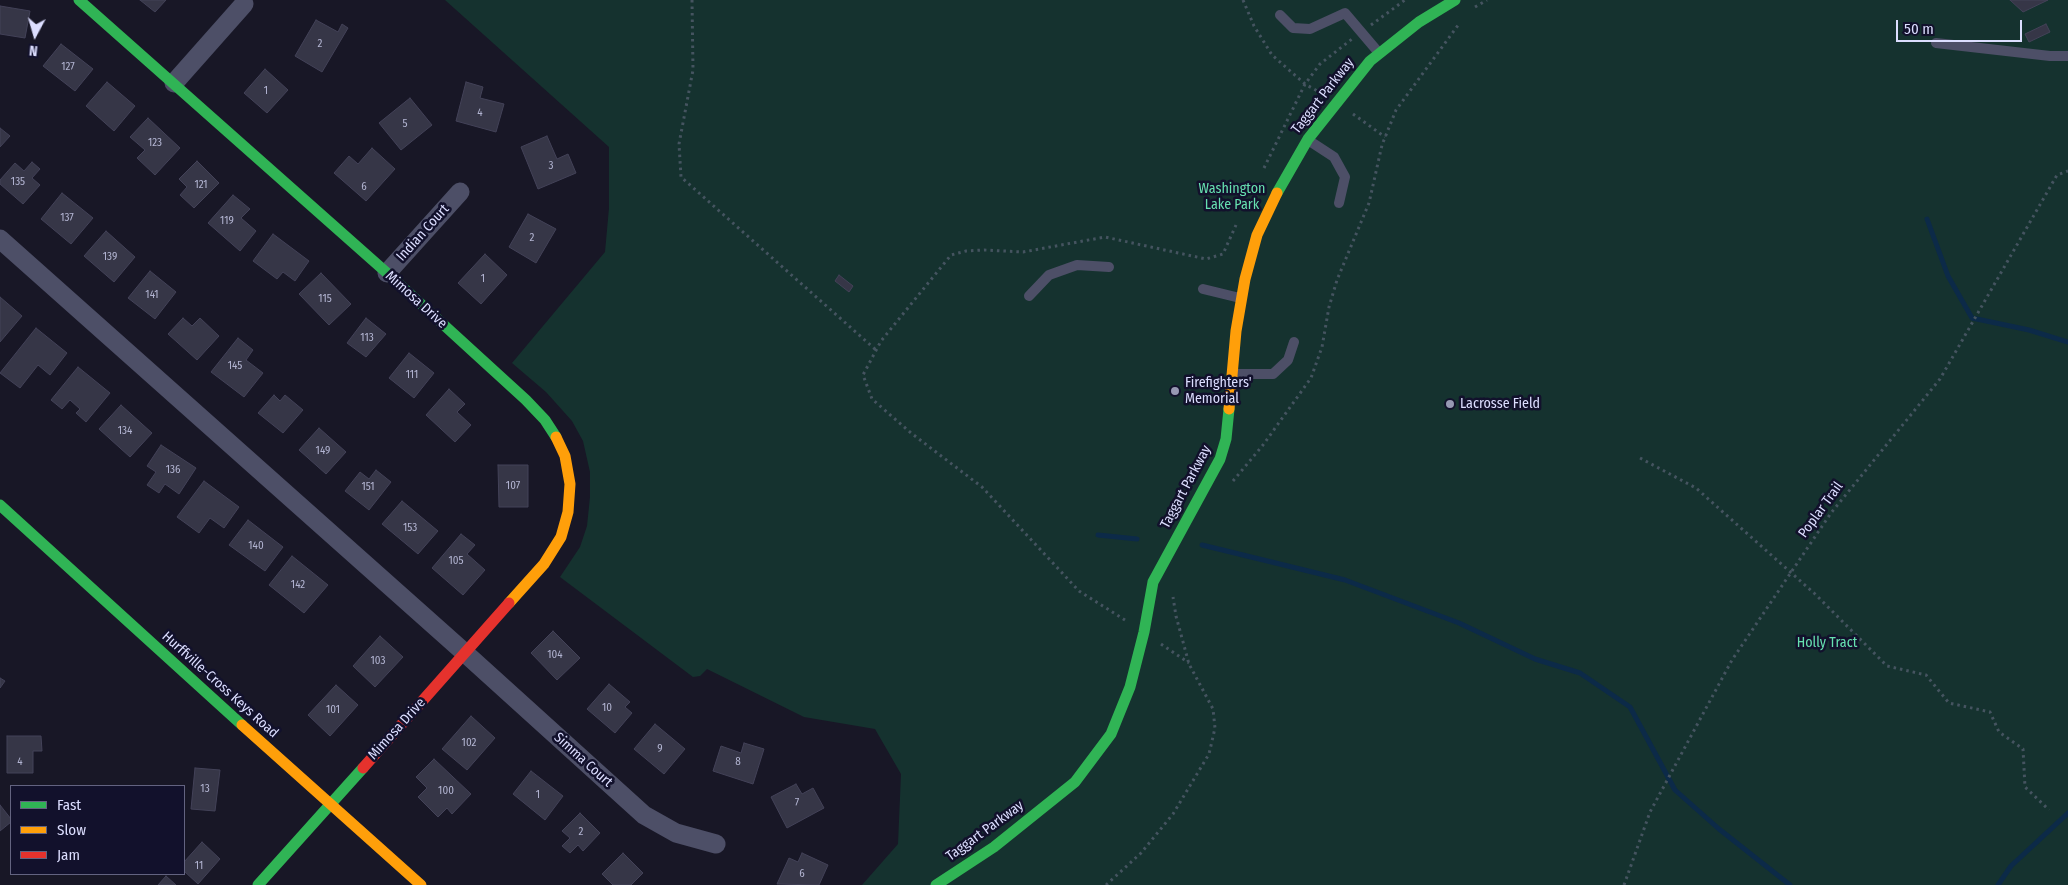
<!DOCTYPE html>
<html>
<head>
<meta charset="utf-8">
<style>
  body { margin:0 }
  #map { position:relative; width:2068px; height:885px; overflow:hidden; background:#181726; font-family:"Fira Sans Condensed",sans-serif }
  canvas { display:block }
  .legend { position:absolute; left:10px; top:785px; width:175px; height:90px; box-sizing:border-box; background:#12112c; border:1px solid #636380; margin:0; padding:6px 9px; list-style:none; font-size:15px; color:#dcdeff }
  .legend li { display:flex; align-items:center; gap:10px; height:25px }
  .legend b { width:25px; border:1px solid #636380 }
  .north { position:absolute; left:10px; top:10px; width:50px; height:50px; -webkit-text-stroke:4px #12112c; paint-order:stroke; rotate:186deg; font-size:14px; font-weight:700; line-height:20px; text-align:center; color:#dcdeff }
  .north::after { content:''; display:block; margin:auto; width:18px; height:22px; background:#dcdeff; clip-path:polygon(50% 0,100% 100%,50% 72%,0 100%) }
  .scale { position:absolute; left:1896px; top:20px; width:126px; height:22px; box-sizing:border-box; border:2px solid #dcdeff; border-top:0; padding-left:6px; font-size:15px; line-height:18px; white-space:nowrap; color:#dcdeff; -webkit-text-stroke:4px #12112c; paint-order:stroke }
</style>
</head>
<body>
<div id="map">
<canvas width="2068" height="885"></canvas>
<ul class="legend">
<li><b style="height:6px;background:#30b455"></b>Fast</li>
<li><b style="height:6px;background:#ff9f0a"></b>Slow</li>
<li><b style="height:6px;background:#e5322d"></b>Jam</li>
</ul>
<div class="north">N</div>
<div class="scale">50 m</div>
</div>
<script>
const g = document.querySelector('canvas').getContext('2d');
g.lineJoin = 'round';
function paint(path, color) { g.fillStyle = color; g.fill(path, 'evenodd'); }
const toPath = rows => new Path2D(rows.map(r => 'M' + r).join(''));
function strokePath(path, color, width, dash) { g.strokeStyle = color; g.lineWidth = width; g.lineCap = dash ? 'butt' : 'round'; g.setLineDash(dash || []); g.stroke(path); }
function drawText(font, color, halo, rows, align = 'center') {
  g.font = font + ' "Fira Sans Condensed",sans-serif'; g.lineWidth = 5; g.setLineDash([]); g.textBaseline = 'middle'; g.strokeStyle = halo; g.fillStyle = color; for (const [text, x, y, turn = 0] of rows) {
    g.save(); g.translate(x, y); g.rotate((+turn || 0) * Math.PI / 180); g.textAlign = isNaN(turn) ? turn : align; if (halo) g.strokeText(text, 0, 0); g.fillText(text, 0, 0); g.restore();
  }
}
const green = toPath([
  [445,0,2068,0,2068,885,862,885,898,844,901,774,875,729,804,717,707,669,700,676,693,677,560,577,580,547,587,526,590,497,590,472,583,441,572,421,546,392,512,363,605,252,609,208,609,147]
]);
const stream = toPath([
  [1927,219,1948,276,1972,318,2029,330,2068,342],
  [1098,535,1137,539],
  [1202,545,1345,580,1459,623,1535,659,1580,673,1630,707,1675,790,1719,829,1790,885],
  [1998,885,2011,866,2068,813]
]);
const building = toPath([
  [140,0,166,0,155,12,140,0],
  [2010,0,2048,0,2023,12,2010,0],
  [0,6,30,11,25,38,0,34,0,6],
  [316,20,338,32,342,24,348,28,322,72,295,56,316,20],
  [2046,24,2050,32,2029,42,2025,34,2046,24],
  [61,44,93,69,75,91,43,66,61,44],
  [265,69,288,90,267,113,244,93,265,69],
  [107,82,135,106,114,131,86,106,107,82],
  [466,82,483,87,480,98,504,104,496,132,456,121,466,82],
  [410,98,432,125,401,150,379,123,410,98],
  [148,118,180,148,155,175,137,158,145,150,130,137,148,118],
  [0,128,10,136,0,147,0,128],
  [547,136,557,159,568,154,576,173,538,189,521,147,547,136],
  [372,148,395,169,366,201,334,173,349,156,358,164,372,148],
  [197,161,219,183,194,208,180,195,187,187,179,179,197,161],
  [32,162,40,169,32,178,40,185,23,204,0,184,0,180,15,163,24,171,32,162],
  [62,193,93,218,71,244,41,219,62,193],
  [233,195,250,209,241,218,256,231,240,251,208,223,233,195],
  [528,214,556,229,536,263,509,247,528,214],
  [106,231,135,257,114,282,84,256,106,231],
  [273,234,309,261,295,281,283,272,277,279,253,261,273,234],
  [485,254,507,275,481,304,458,283,485,254],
  [150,271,176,292,155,319,128,298,150,271],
  [321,273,351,304,329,325,299,294,321,273],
  [839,275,853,286,849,292,835,281,839,275],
  [0,297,22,316,0,342,0,297],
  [183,318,192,326,200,318,219,336,197,360,168,334,183,318],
  [366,318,386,334,366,357,347,343,366,318],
  [36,328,67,353,50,375,38,365,20,388,0,373,36,328],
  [238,338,253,350,246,360,263,373,244,397,211,372,238,338],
  [409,353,434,373,414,398,389,378,409,353],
  [78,367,110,393,86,422,76,413,80,409,70,400,62,409,51,400,78,367],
  [449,389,465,404,457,412,471,425,455,442,426,415,449,389],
  [274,395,280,401,285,395,303,410,283,433,258,413,274,395],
  [121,405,152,433,130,457,99,429,121,405],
  [319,428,346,452,326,474,299,450,319,428],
  [161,445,196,468,179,494,165,484,159,493,147,485,156,472,147,466,161,445],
  [498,465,528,465,528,507,499,507,498,465],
  [376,470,391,482,369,510,345,491,360,472,369,479,376,470],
  [204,481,239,507,224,528,210,518,199,533,177,517,204,481],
  [402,501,438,531,418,554,382,524,402,501],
  [248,520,283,547,265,571,229,545,248,520],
  [461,534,475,545,467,554,485,570,463,595,432,568,461,534],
  [292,556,328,585,304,613,269,585,292,556],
  [553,631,580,658,557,680,531,653,553,631],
  [380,636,403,657,375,687,353,666,380,636],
  [0,678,5,681,0,688,0,678],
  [609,684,630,702,625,707,632,713,615,733,587,709,609,684],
  [336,685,358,705,330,736,308,715,336,685],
  [471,716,495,738,467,770,442,749,471,716],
  [655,724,685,749,664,774,634,749,655,724],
  [7,736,41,736,42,751,33,751,33,773,7,773,7,736],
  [744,743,764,749,753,784,713,771,721,746,741,753,744,743],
  [434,759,471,794,452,814,447,808,438,817,418,797,427,788,416,777,434,759],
  [195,768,220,770,215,811,191,809,195,768],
  [531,771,563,796,545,820,513,794,531,771],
  [796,784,802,794,813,788,824,808,787,828,771,797,796,784],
  [0,805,11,819,11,822,0,831,0,805],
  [580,813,600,833,583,851,578,845,570,853,562,846,570,838,562,831,580,813],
  [202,842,220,859,198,884,184,871,184,862,202,842],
  [623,853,643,873,631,885,613,885,602,874,623,853],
  [802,853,828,865,819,885,777,884,789,858,798,862,802,853],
  [166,876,176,885,158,885,166,876]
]);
const path = toPath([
  [692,0,693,70,679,144,681,177,876,350],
  [1243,0,1254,26,1272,55,1305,84,1319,92],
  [1475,7,1487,0],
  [1371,25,1405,0],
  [1353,114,1385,137],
  [1264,168,1305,84,1320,64,1352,39],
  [1640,458,1696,488,1815,594,1887,666,1926,675,1949,703,1990,712,1999,732,2023,749,2025,787,2049,810],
  [1233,481,1263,445,1311,378,1322,347,1329,307,1337,280,1369,203,1382,145,1396,110,1459,24],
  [1125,620,1079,591,982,487,911,433,872,399,863,375,881,341,951,255,966,251,984,250,1023,252,1105,237,1206,259,1223,254,1236,225],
  [1161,644,1189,663],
  [1106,885,1141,853,1173,814,1209,754,1215,728,1213,709,1189,664,1176,616,1173,597],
  [1624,885,1650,812,1732,660,1831,513,1940,379,2057,175,2068,171]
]);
const lane = toPath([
  [1280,15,1293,28,1310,29,1345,13,1379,53],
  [1936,43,2050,56,2068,56],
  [1308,140,1334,157,1345,177,1339,203],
  [1203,289,1240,298],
  [1029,296,1049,275,1077,265,1109,267],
  [1232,374,1273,374,1288,360,1294,342]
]);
const street = toPath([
  [174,83,244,4],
  [0,239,465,653,644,815,676,833,716,844],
  [387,273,460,192]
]);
const fast = toPath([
  [79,0,387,273,526,400,545,420,556,437],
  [1277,193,1308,139,1370,61,1419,22,1455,0],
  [0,505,242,725],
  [258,885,363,768],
  [936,885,994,847,1075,782,1111,734,1130,687,1144,632,1153,582,1220,459,1226,439,1229,409]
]);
const slow = toPath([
  [1229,409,1236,331,1245,279,1257,235,1277,193],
  [509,603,544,564,561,537,568,512,570,484,565,456,556,437],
  [242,725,421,885]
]);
const jam = toPath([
  [363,768,509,603]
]);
const markers = [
  [1175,391,5,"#9798b3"],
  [1450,404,5,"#9798b3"]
];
const numberNames = [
  ["2",320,44],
  ["127",68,67],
  ["1",266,91],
  ["4",480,113],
  ["5",405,124],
  ["123",155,143],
  ["3",551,166],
  ["135",18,182],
  ["121",201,185],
  ["6",364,187],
  ["137",67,218],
  ["119",227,221],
  ["2",532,238],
  ["139",110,257],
  ["1",483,279],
  ["141",152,295],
  ["115",325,299],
  ["113",367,338],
  ["145",235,366],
  ["111",412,375],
  ["134",125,431],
  ["149",323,451],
  ["136",173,470],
  ["107",513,486],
  ["151",368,487],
  ["153",410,528],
  ["140",256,546],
  ["105",456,561],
  ["142",298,585],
  ["104",555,655],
  ["103",378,661],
  ["10",607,708],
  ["101",333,710],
  ["102",469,743],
  ["9",660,749],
  ["4",20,762],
  ["8",738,762],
  ["13",205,789],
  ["100",446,791],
  ["1",538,795],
  ["7",797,803],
  ["2",581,832],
  ["11",199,866],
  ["6",802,874]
];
const streetNames = [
  ["Taggart Parkway",1323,96,-52],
  ["Indian Court",423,233,-48],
  ["Mimosa Drive",416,300,42],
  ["Taggart Parkway",1186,487,-62],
  ["Poplar Trail",1821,510,-54],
  ["Hurffville-Cross Keys Road",220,685,42],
  ["Mimosa Drive",397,729,-48],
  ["Simma Court",583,760,42],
  ["Taggart Parkway",985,831,-36]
];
const parkNames = [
  ["Washington",1232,189],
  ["Lake Park",1232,205],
  ["Holly Tract",1827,643]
];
const poiNames = [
  ["Firefighters'",1185,383],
  ["Memorial",1185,399],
  ["Lacrosse Field",1460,404]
];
paint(green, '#15322f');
strokePath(stream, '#0c2a48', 5);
paint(building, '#363647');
strokePath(building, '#434258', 1);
strokePath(path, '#455460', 3, [2.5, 4]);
strokePath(lane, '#4d4f67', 10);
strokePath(street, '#4d4f67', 19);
strokePath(fast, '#30b455', 11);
strokePath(slow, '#ff9f0a', 11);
strokePath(jam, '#e5322d', 11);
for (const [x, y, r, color] of markers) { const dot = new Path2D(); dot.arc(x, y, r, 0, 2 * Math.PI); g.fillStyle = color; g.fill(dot); strokePath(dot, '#12112c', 2); }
drawText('11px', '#b2b4d1', null, numberNames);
drawText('14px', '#dcdeff', '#12112c', streetNames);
drawText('14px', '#66e1b0', '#12112c', parkNames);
drawText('14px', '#dcdeff', '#12112c', poiNames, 'left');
</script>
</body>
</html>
